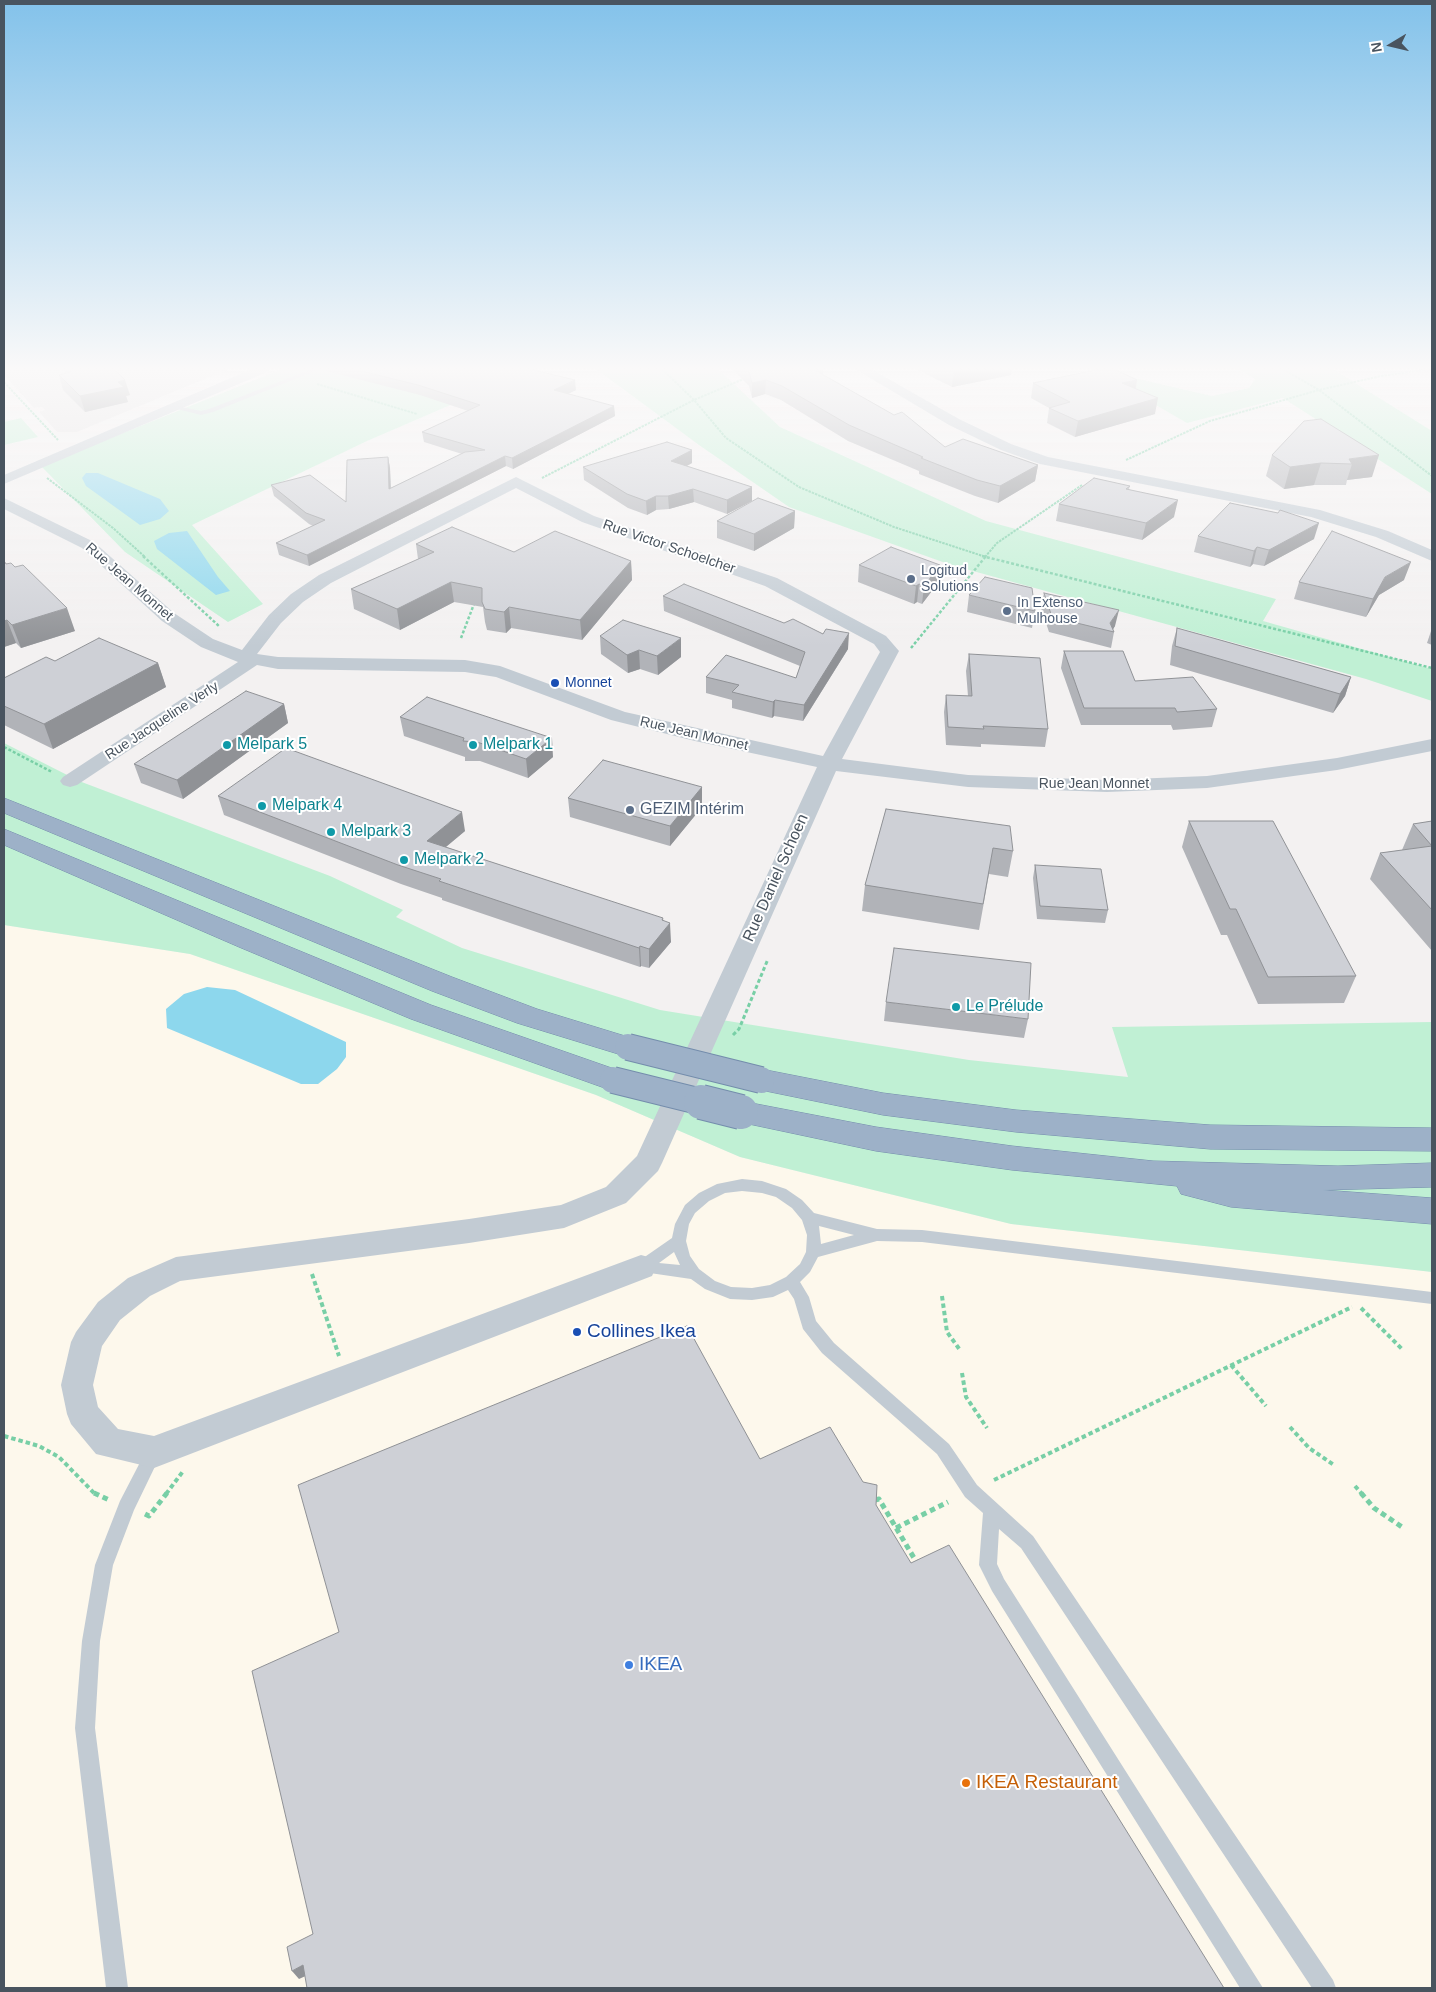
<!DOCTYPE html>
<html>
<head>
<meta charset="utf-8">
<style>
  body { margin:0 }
  #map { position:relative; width:1436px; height:1992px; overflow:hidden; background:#f3f1f1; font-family:Arial,sans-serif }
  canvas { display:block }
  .frame { position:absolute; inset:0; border:5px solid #49545f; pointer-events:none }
  .north { position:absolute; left:1366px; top:20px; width:50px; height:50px; -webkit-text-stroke:4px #fff; paint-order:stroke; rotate:261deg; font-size:14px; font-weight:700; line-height:20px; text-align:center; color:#49545f }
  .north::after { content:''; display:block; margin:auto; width:18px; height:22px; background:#49545f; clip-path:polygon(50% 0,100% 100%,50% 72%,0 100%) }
</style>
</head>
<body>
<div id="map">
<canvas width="1436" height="1992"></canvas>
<div class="frame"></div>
<div class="north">N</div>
</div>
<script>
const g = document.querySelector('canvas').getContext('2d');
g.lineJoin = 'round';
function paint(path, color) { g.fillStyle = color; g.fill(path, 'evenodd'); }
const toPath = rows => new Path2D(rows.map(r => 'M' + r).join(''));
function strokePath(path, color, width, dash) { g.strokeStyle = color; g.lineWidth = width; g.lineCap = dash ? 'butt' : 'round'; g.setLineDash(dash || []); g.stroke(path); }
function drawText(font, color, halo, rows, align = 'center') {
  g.font = font + ' Arial,sans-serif'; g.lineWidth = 4; g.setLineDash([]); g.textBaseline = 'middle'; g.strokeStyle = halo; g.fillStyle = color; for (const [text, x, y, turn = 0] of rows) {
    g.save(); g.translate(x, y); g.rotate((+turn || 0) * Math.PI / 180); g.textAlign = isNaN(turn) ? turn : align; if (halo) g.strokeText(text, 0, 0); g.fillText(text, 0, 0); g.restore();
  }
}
const commercial = toPath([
  [4,925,190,954,596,1095,740,1157,1011,1224,1432,1272,1432,1988,4,1988]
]);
const education = toPath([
  [4,369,229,369,77,432,57,432,39,412,45,410,42,407,34,408,4,375]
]);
const green = toPath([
  [282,369,534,369,367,441,192,525,263,604,228,622,125,552,41,466],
  [596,369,718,369,780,427,986,521,1276,599,1263,621,1432,669,1432,701,1366,679,951,565,789,507,699,445],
  [1238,369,1333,369,1432,431,1432,494,1283,398,1187,423,1107,377,1117,374,1212,396,1249,388,1255,379],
  [21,418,38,437,4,445,4,422],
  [4,743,79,781,330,876,403,910,396,917,462,948,660,1010,969,1060,1128,1077,1112,1027,1432,1022,1432,1272,1011,1224,740,1157,596,1095,190,954,4,925]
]);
const water = toPath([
  [86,473,98,473,160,499,169,511,160,519,140,525,86,486,82,478],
  [187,531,218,577,230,591,216,595,157,549,154,541,169,533],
  [207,987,235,990,346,1042,346,1057,337,1069,318,1084,301,1084,167,1028,166,1009,184,994]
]);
const pathFar4 = toPath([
  [662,369,694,400,726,438,799,487,894,527,986,557],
  [1283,369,1319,390,1432,476],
  [4,382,58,440],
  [317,384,417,414],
  [1126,460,1210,421,1319,390,1381,376,1431,369],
  [47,478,113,528,145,557],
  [542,478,694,400,746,378],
  [985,557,997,543,1082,485]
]);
const pathFar3 = toPath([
  [143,556,220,627],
  [982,556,1432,668],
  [461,638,474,604],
  [911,648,986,556],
  [4,747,52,772]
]);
const pathFar2 = toPath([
  [733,1035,739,1029,768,959]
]);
const pathFar1 = toPath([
  [312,1274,339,1356],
  [942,1296,947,1332,960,1350],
  [1361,1308,1403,1350],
  [1231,1365,1266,1406],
  [962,1373,966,1397,987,1428],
  [1290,1427,1309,1448,1334,1465],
  [4,1436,39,1446,59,1457,95,1494],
  [994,1480,1352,1307],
  [1355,1486,1362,1494],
  [166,1494,184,1470]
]);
const path = toPath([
  [94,1493,109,1500],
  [1361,1493,1374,1508,1402,1527],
  [875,1500,879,1499,917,1563],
  [145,1514,149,1516,167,1493],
  [896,1528,948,1502]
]);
const service = toPath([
  [312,369,320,369,213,412,201,415,169,407,172,405,201,411,209,409,312,369],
  [742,1179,762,1181,786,1189,802,1200,814,1213,877,1229,922,1230,1432,1292,1432,1304,922,1242,877,1241,818,1257,810,1272,800,1282,809,1297,816,1321,834,1343,949,1444,977,1485,1033,1536,1333,1980,1336,1988,1312,1988,1021,1548,999,1529,997,1564,1004,1579,1263,1988,1240,1988,992,1591,979,1565,983,1513,965,1497,937,1454,822,1353,803,1329,794,1299,788,1290,773,1297,752,1300,730,1299,705,1289,691,1279,636,1271,633,1267,636,1263,672,1238,675,1224,685,1205,699,1193,717,1184,742,1179],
  [742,1191,762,1193,776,1197,792,1208,802,1220,807,1235,806,1252,800,1264,786,1277,770,1285,752,1288,731,1287,715,1281,699,1269,690,1256,686,1241,689,1224,695,1213,709,1201,725,1193,742,1191],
  [819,1226,854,1235,821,1244,819,1226],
  [674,1252,680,1265,659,1263,674,1252],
  [154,1444,160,1447,162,1452,134,1510,113,1565,100,1641,95,1728,128,1988,106,1988,75,1728,82,1641,95,1565,120,1501,148,1447,154,1444]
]);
const minor = toPath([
  [252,369,269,369,267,372,4,484,4,475,252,369],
  [855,369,871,369,959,419,1011,444,1048,457,1320,510,1388,531,1432,550,1432,561,1376,537,1311,517,1040,464,1001,450,949,425,855,369],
  [516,477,594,516,777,578,886,636,899,651,842,759,968,775,1107,780,1207,776,1337,758,1432,739,1432,751,1337,770,1207,788,1107,792,968,787,836,771,662,1163,658,1171,626,1203,564,1228,469,1243,180,1281,150,1296,120,1320,102,1346,93,1385,98,1407,118,1429,154,1436,641,1255,652,1258,656,1267,652,1276,154,1468,96,1454,71,1424,67,1414,61,1385,71,1342,76,1332,98,1302,128,1278,176,1257,469,1219,561,1205,606,1187,637,1156,817,767,695,741,611,720,496,677,465,672,278,669,257,665,77,785,70,787,63,785,60,781,63,777,238,662,201,647,162,621,82,548,4,509,4,498,94,542,174,613,213,639,242,650,269,615,291,594,319,575,516,477],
  [516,488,582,522,765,586,874,644,880,652,823,756,625,712,500,666,465,660,278,657,257,654,281,623,303,602,331,583,516,488]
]);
const trunk = toPath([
  [4,798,452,977,537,1009,638,1040,642,1047,638,1054,628,1057,517,1023,432,991,4,813,4,798],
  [4,829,431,1005,623,1072,628,1080,623,1088,613,1091,411,1019,239,947,4,845,4,829],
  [761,1069,883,1093,1016,1110,1210,1125,1432,1128,1432,1151,1210,1149,1016,1132,883,1115,751,1088,746,1080,751,1072,761,1069],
  [741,1101,876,1127,1012,1146,1153,1161,1338,1166,1432,1163,1432,1187,1323,1190,1432,1198,1432,1224,1231,1207,1181,1194,1177,1186,1012,1170,876,1151,730,1120,726,1112,730,1104,741,1101]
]);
const trunkBridgeFar1 = toPath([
  [628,1047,761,1080],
  [613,1080,706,1103]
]);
const trunkBridge = toPath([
  [701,1102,741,1112]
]);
const wall = toPath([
  [63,369,114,369,130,395,126,396,128,402,85,412,63,390,59,375,65,373],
  [325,369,530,369,576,390,568,394,614,406,615,416,513,469,506,466,309,566,279,555,276,543,313,526,309,524,274,496,271,485,346,502,388,457,390,468,391,488,462,454,424,442,422,432,468,411,420,395,326,371],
  [732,369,823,369,823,374,945,447,1038,465,1035,481,998,503,975,496,919,474,919,471,848,441,781,400,765,394,752,398,749,386],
  [916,369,1012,369,1011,375,952,387],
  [1137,380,1136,389,1155,414,1075,437,1047,423,1049,408,1031,398,1033,383],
  [1304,421,1372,477,1347,480,1346,485,1314,485,1284,489,1266,476,1272,455],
  [692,463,687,466,752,487,752,501,727,514,694,502,669,509,656,510,647,515,628,508,584,480,583,467],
  [1130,486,1129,489,1174,517,1142,540,1056,521,1059,504],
  [795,511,794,528,754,551,717,538,717,521],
  [1198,536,1314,539,1264,566,1253,564,1250,567,1194,552],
  [416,544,631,561,632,580,582,640,511,628,506,633,487,630,485,622,483,607,454,602,400,630,354,609,351,589,418,559],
  [4,561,75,631,21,648,16,643,4,647],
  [859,565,938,583,922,604,917,602,914,604,858,582],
  [1404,580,1379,595,1366,617,1294,599,1299,582],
  [1044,593,1115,626,1113,629,1114,632,1111,648,1049,632,1041,608],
  [969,595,1035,611,1032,628,967,612],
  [663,596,848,649,803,721,774,716,772,718,732,708,732,700,706,693,706,677,796,678,800,666,664,611],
  [1177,628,1351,677,1345,696,1333,713,1170,665,1172,646],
  [1431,631,1432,631,1432,645,1427,643],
  [600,636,681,657,658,675,640,669,628,673,601,654],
  [1064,651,1135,681,1217,709,1212,727,1173,730,1171,725,1081,725,1061,668],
  [969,654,1048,729,1045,747,981,744,981,747,946,745,944,712,946,695,968,696,966,671],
  [55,661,158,663,166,687,53,749,4,725,4,678],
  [284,704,288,723,183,799,141,783,134,764],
  [400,717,553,757,528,778,480,761,465,761,465,757,404,736],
  [702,787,702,807,670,846,570,817,568,798],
  [218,796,465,831,446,847,663,920,671,942,649,968,641,966,640,967,442,900,442,898,401,884,224,815],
  [886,809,1013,851,1008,877,989,874,979,930,862,911,865,885],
  [1189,821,1356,976,1344,1003,1258,1004,1227,935,1221,935,1182,847],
  [1432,821,1432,951,1370,879,1380,853,1402,850,1413,824],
  [1035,865,1108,910,1105,923,1037,919,1033,878],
  [886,1002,1028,1019,1024,1038,884,1021]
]);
const shadedWall = toPath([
  [811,369,823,369,823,379],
  [954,369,1012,369,1011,375,952,387],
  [125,380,130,395,126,396,128,402,85,412,80,396,118,382],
  [575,380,576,390,555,400,554,390],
  [766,380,765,394,752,398,752,383],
  [1137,380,1134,395,1122,383],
  [1158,398,1155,414,1075,437,1078,421],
  [614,406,615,416,513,469,512,458],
  [692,450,692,463,671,474,671,461],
  [1379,455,1372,477,1347,480,1352,464,1349,459],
  [505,456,506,466,309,566,307,555],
  [388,457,390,468,391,500,389,489],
  [1321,463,1314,485,1284,489,1290,467],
  [1038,465,1035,481,998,503,1000,486],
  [752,487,752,501,727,514,727,500],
  [693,489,694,502,669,509,668,496],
  [656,496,656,510,647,515,646,501],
  [1178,500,1174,517,1142,540,1146,523],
  [795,511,794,528,754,551,754,534],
  [1319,523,1314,539,1264,566,1269,550],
  [1257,547,1253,564,1250,567,1254,551],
  [631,561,632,580,582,640,580,620],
  [1411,562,1404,580,1379,595,1366,617,1373,599,1385,577],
  [940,565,938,583,922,604,924,586],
  [451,582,454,602,400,630,397,609],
  [919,584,917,602,914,604,916,586],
  [509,607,511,628,506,633,504,612],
  [67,608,75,631,21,648,12,625],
  [1119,610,1115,626,1112,631,1110,623],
  [7,620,16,643,4,647,4,621],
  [849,633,848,649,803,721,804,705],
  [681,638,681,657,658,675,657,656],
  [639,650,640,669,628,673,627,655],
  [158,663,166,687,53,749,44,724],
  [1351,677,1345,696,1333,713,1340,694],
  [775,700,774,716,772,718,773,702],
  [284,704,288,723,183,799,177,780],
  [552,738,553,757,528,778,526,759],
  [702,787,702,807,670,846,670,826],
  [462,812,465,831,430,860,427,841],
  [663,918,664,930,670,923,671,942,649,968,649,949,662,920],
  [640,946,641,966,640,967,639,948],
  [303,1965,310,1974,299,1979,292,1971]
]);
const building = toPath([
  [68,369,114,369,125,380,118,382,124,387,80,396,59,375,71,372,68,369],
  [353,369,530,369,575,380,554,390,614,406,512,458,505,456,307,555,276,543,325,520,306,513,271,485,310,475,346,502,347,460,388,457,389,489,465,452,485,450,422,432,480,405,418,385,353,369],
  [746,369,813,369,894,415,902,412,945,447,963,439,1038,465,1000,486,977,480,921,458,923,457,849,425,782,386,766,380,752,383,749,372,746,369],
  [1100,369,1114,369,1137,380,1122,383,1158,398,1078,421,1049,408,1070,402,1033,383,1100,369],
  [1321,419,1379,455,1349,459,1352,464,1321,463,1290,467,1272,455,1304,421,1321,419],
  [667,442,692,450,671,461,752,487,727,500,693,489,668,496,656,496,646,501,627,494,583,467,667,442],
  [1094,478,1130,486,1126,489,1178,500,1146,523,1059,504,1094,478],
  [758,498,795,511,754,534,717,521,758,498],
  [1230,503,1278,513,1280,510,1319,523,1269,550,1257,547,1254,551,1198,536,1230,503],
  [452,527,514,552,555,531,631,561,580,620,509,607,504,612,485,609,482,602,482,588,451,582,397,609,351,589,434,552,416,544,452,527],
  [1332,531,1411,562,1385,577,1373,599,1299,582,1332,531],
  [891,547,940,565,924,586,919,584,916,586,859,565,891,547],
  [4,561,6,564,11,563,15,567,23,565,67,608,12,625,7,620,4,621,4,561],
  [985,577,1032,588,1035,611,969,595,985,577],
  [684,584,784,623,793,619,823,634,826,629,849,633,804,705,775,700,773,702,732,692,739,685,706,677,726,655,796,678,805,652,663,596,684,584],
  [1044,593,1119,610,1110,623,1114,632,1052,617,1044,593],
  [623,620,681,638,657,656,639,650,627,655,600,636,623,620],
  [1177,628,1213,638,1351,677,1340,694,1175,646,1177,628],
  [99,638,158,663,44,724,4,706,4,678,46,657,55,661,99,638],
  [1064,651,1123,651,1135,681,1193,677,1217,709,1177,712,1175,708,1084,708,1064,651],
  [969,654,1040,658,1048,729,983,726,984,729,948,727,946,695,972,696,969,654],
  [246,691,284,704,177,780,134,764,246,691],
  [427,697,552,738,526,759,477,742,463,741,464,738,400,717,427,697],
  [286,748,462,812,427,841,663,918,662,920,670,923,649,949,640,946,639,948,439,881,441,879,398,865,218,796,286,748],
  [603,760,702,787,670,826,568,798,603,760],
  [886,809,1010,826,1013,851,993,848,983,904,865,885,886,809],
  [1189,821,1273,821,1356,976,1268,977,1236,909,1230,909,1189,821],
  [1432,821,1432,846,1413,824,1432,821],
  [1432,846,1432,910,1380,853,1432,846],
  [1035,865,1101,869,1108,910,1040,906,1035,865],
  [894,948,1031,963,1028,1019,886,1002,894,948],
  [687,1326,760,1459,830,1427,863,1482,877,1485,876,1505,911,1563,949,1545,1224,1988,307,1988,303,1965,292,1971,287,1947,313,1934,252,1671,339,1632,298,1485,687,1326]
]);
const markers = [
  [911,579,5,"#5c6f8a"],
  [1007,611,5,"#5c6f8a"],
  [555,683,5,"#1a4fb4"],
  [227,745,5,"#0f9aa8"],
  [473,745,5,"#0f9aa8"],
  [262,806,5,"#0f9aa8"],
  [630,810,5,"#5c6f8a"],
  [331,832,5,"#0f9aa8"],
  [404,860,5,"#0f9aa8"],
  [956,1007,5,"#0f9aa8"],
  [577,1332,5,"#1a4fb4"],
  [629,1665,5,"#3f7fe0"],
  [966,1783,5,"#e8710a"]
];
const farStreetnames = [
  ["Rue Victor Schoelcher",669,547,19],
  ["Rue Jean Monnet",129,582,41],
  ["Rue Jacqueline Verly",162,721,-33],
  ["Rue Jean Monnet",694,734,13],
  ["Rue Jean Monnet",1094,784]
];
const farServicenames = [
  ["Logitud",921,571],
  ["Solutions",921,587],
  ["In Extenso",1017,603],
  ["Mulhouse",1017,619]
];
const farTransitnames = [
  ["Monnet",565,683]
];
const cultureNames = [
  ["Melpark 5",237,745],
  ["Melpark 1",483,745],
  ["Melpark 4",272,806],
  ["Melpark 3",341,832],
  ["Melpark 2",414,860],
  ["Le Prélude",966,1007]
];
const serviceNames = [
  ["GEZIM Intérim",640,810]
];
const streetNames = [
  ["Rue Daniel Schoen",776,878,-66]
];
const nearTransitnames = [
  ["Collines Ikea",587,1332]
];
const nearShopnames = [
  ["IKEA",639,1665]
];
const nearFoodnames = [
  ["IKEA Restaurant",976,1783]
];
paint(commercial, '#fdf8ec');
paint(education, '#e4e2e3');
paint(green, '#c0f0d4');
paint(water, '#8dd7ed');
strokePath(trunk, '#748dac', 1);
strokePath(pathFar4, '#78cfa6', 2, [2.5, 1]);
strokePath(pathFar3, '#78cfa6', 2.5, [3, 2]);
strokePath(pathFar2, '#78cfa6', 3, [4, 2.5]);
strokePath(pathFar1, '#78cfa6', 4, [4.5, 3]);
strokePath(path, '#78cfa6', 5, [5.5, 4]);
paint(service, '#c2cbd3');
paint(minor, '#c2cbd3');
paint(trunk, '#9db1c8');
strokePath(trunkBridgeFar1, '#748dac', 28, []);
strokePath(trunkBridge, '#748dac', 36, []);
strokePath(trunkBridgeFar1, '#9db1c8', 26);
strokePath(trunkBridge, '#9db1c8', 34);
paint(wall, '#b1b3b8');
paint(shadedWall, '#909296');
paint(building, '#ced0d6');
strokePath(building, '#909296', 1);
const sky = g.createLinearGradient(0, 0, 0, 647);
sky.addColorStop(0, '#83c2ea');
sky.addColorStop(0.57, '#faf9f9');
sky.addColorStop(1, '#faf9f900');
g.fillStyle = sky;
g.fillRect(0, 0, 1436, 647);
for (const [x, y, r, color] of markers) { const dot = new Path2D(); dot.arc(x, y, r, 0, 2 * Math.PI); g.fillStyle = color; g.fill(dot); strokePath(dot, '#fff', 2); }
drawText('14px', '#49545f', '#fff', farStreetnames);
drawText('14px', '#4e5e75', '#fff', farServicenames, 'left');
drawText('14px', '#164399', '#fff', farTransitnames, 'left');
drawText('16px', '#0d838f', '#fff', cultureNames, 'left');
drawText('16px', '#4e5e75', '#fff', serviceNames, 'left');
drawText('16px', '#49545f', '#fff', streetNames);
drawText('19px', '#164399', '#fff', nearTransitnames, 'left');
drawText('19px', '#366cbe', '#fff', nearShopnames, 'left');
drawText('19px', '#c56008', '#fff', nearFoodnames, 'left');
</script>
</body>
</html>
